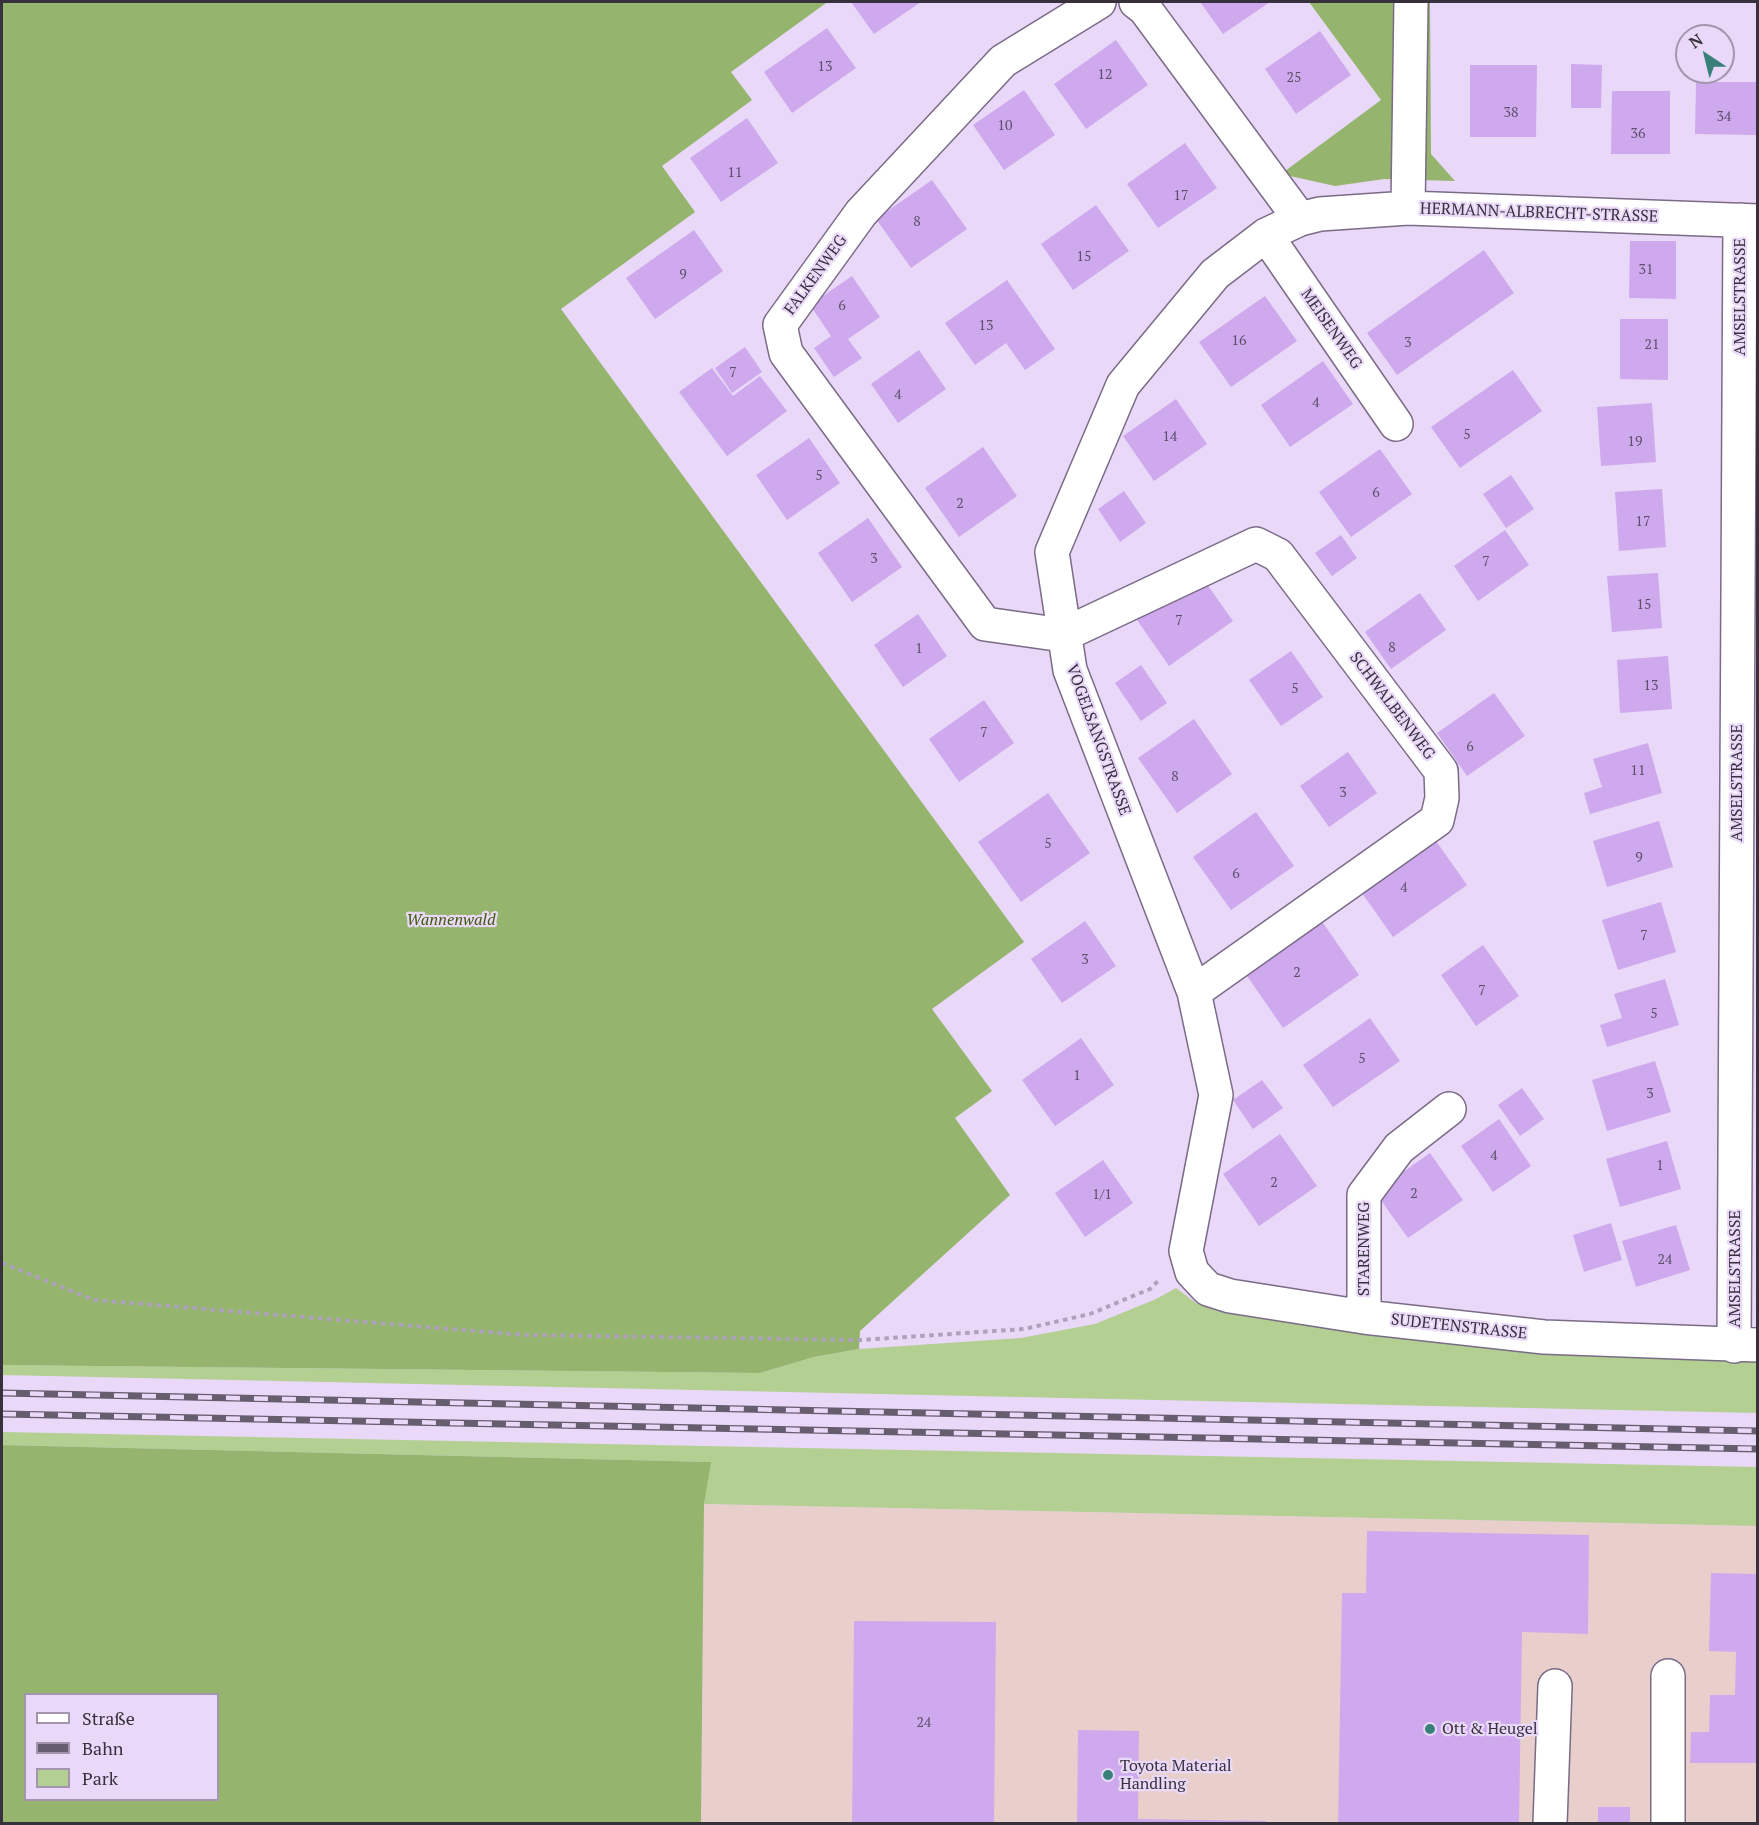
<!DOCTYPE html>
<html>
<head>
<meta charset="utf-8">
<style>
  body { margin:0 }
  #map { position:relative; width:1759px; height:1825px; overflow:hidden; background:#e9d8f8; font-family:"PT Serif",serif }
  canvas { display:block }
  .frame { position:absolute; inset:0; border:3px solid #37313d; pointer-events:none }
  .legend { position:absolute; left:24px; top:1693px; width:195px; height:108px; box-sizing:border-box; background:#e9d8f8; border:2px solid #a295ad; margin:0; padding:8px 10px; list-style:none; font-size:18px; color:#37313d }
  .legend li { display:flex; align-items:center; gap:12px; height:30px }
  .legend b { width:30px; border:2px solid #a295ad }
  .north { position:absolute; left:1675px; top:24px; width:60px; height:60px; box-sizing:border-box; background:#e9d8f8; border:2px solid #a295ad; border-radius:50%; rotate:325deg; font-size:16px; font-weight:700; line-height:24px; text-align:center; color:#37313d }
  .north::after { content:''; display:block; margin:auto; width:21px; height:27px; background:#39807a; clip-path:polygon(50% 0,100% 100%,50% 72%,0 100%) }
</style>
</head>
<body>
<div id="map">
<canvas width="1759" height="1825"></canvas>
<div class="frame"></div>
<ul class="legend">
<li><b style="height:8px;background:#fff"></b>Straße</li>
<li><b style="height:8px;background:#665d6f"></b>Bahn</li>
<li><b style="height:16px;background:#b3cf92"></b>Park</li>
</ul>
<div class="north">N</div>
</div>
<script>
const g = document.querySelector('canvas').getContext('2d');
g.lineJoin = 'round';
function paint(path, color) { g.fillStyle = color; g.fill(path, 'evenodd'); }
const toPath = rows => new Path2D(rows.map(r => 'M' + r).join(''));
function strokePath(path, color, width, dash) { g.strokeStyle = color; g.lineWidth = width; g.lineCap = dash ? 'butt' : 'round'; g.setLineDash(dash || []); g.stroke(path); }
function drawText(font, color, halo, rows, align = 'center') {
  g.font = font + ' "PT Serif",serif'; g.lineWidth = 4.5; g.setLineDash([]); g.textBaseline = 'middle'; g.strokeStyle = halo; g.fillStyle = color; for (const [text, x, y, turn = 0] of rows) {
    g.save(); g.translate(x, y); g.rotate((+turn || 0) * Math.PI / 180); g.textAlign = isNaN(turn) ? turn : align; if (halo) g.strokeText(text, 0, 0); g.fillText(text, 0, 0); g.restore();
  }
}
const industrial = toPath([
  [704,1504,1757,1526,1757,1823,701,1824]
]);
const green = toPath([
  [1176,1288,1196,1303,1224,1313,1359,1333,1545,1354,1757,1362,1758,1413,2,1375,2,1365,760,1373,814,1357,859,1349,1021,1338,1095,1324,1156,1299],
  [2,1432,1757,1467,1758,1526,704,1504,710,1462,2,1445]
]);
const forest = toPath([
  [2,2,826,3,731,72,752,100,662,166,695,212,561,309,1024,942,932,1009,992,1091,955,1118,1010,1195,860,1331,859,1349,814,1357,760,1373,2,1365],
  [1309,2,1430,2,1431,154,1455,181,1384,179,1335,186,1281,174,1381,100],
  [2,1445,711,1462,704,1504,701,1823,2,1823],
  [26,1694,218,1694,218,1800,26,1800]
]);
const building = toPath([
  [851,2,921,2,874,34],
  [1200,2,1270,2,1223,34],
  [827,28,856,68,792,113,764,72],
  [1320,31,1351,75,1296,114,1265,69],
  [1116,40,1148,85,1086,129,1054,84],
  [1571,64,1602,65,1601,108,1571,108],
  [1470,65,1537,65,1536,137,1470,137],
  [1696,82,1756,82,1756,135,1695,134],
  [1024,90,1055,135,1004,170,973,125],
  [1612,91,1670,91,1670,154,1611,154],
  [747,118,778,163,721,202,690,158],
  [1185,143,1217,188,1158,228,1127,184],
  [932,180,967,229,911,268,876,219],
  [1096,205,1129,251,1073,290,1041,244],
  [694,230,723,271,655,319,626,278],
  [1630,241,1676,241,1676,299,1629,298],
  [1484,250,1514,293,1397,375,1367,333],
  [852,276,880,317,848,339,862,358,834,377,814,348,831,336,810,305],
  [1007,280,1055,349,1025,370,1006,343,975,365,945,323],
  [1265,296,1297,341,1231,387,1199,342],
  [1620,319,1668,319,1668,380,1620,379],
  [745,347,762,372,732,393,715,368],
  [919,350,946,389,898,423,871,384],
  [1323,361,1353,404,1290,447,1261,405],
  [712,368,733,396,760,376,787,411,727,456,679,392],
  [1513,370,1542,411,1460,468,1431,427],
  [1176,399,1207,444,1154,481,1123,436],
  [1652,403,1656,462,1601,466,1597,407],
  [809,438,840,483,787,520,756,475],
  [983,447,1017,496,959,537,925,488],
  [1380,449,1412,494,1351,537,1319,492],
  [1511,475,1534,509,1506,528,1483,494],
  [1662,489,1666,547,1619,551,1615,492],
  [1124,491,1146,523,1120,542,1098,509],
  [868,518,902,567,852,602,818,553],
  [1505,530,1529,565,1478,601,1454,566],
  [1341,535,1357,558,1332,576,1315,553],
  [1658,573,1662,628,1612,632,1607,576],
  [1201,576,1233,621,1169,666,1137,620],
  [1420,593,1446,630,1391,669,1365,632],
  [918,614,947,656,903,687,874,645],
  [1291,651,1323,697,1281,726,1249,680],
  [1668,656,1672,709,1620,713,1617,660],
  [1141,665,1167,703,1141,721,1115,683],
  [1494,693,1525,736,1467,776,1437,733],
  [984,700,1014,743,959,782,929,739],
  [1194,719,1232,774,1177,813,1138,758],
  [1648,743,1662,793,1590,814,1584,793,1602,787,1593,759],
  [1348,752,1377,793,1329,827,1300,786],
  [1048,793,1090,853,1021,902,978,842],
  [1256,812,1294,866,1231,910,1193,857],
  [1659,821,1673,867,1607,887,1593,841],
  [1436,841,1467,885,1393,937,1362,893],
  [1661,902,1676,952,1618,970,1602,920],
  [1321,920,1359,975,1283,1028,1245,973],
  [1085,921,1116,966,1062,1003,1031,959],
  [1483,945,1519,996,1476,1026,1441,975],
  [1665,979,1679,1025,1607,1047,1600,1025,1622,1018,1614,994],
  [1370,1018,1400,1061,1333,1107,1303,1065],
  [1081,1038,1114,1085,1055,1126,1022,1080],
  [1655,1061,1671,1112,1607,1131,1592,1080],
  [1262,1080,1283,1108,1253,1129,1233,1100],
  [1522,1088,1544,1119,1520,1136,1498,1105],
  [1499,1119,1531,1166,1493,1192,1461,1146],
  [1280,1134,1317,1186,1259,1226,1223,1174],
  [1667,1141,1681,1189,1620,1207,1606,1159],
  [1430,1153,1463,1200,1408,1238,1375,1192],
  [1103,1160,1133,1203,1085,1237,1055,1193],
  [1611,1223,1622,1260,1584,1272,1573,1235],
  [1676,1225,1690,1270,1636,1287,1622,1241],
  [1367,1531,1589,1535,1588,1634,1522,1632,1519,1824,1338,1824,1342,1593,1366,1593],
  [1711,1573,1758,1574,1758,1763,1690,1763,1691,1732,1709,1732,1710,1695,1735,1695,1736,1652,1709,1651],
  [854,1621,996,1622,994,1824,852,1824],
  [1078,1730,1139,1731,1138,1819,1266,1821,1266,1824,1077,1824],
  [1598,1807,1630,1807,1630,1824,1598,1824]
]);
const path = toPath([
  [2,1263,94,1300,525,1335,861,1340,1024,1329,1090,1314,1150,1289,1160,1279]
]);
const minor = toPath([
  [1099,2,1003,61,861,213,780,325,786,353,985,624,1063,635,1256,544,1278,555,1441,771,1442,798,1437,820,1194,992],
  [1136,2,1145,9,1300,219],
  [1408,208,1411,2],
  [1758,221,1408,208,1320,214,1300,219,1266,235,1215,274,1123,385,1052,552,1070,670,1194,992,1216,1095,1186,1251,1192,1272,1208,1289,1230,1296,1364,1317,1544,1337,1758,1345],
  [1266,235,1396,424],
  [1364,1317,1364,1195,1399,1148,1449,1109],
  [1734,1346,1740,220],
  [1668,1676,1668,1824],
  [1550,1824,1555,1686]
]);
const rail = toPath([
  [2,1393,1758,1431],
  [2,1414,1758,1449]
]);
const markers = [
  [1430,1729,6,"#39807a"],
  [1108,1775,6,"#39807a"]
];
const numberNames = [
  ["13",825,67],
  ["12",1105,75],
  ["25",1294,78],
  ["38",1511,113],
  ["34",1724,117],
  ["10",1005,126],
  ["36",1638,134],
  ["11",735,173],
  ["17",1181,196],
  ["8",917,222],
  ["15",1084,257],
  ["31",1646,270],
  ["9",683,275],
  ["6",842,306],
  ["13",986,326],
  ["16",1239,341],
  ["3",1408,343],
  ["21",1652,345],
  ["7",733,373],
  ["4",898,395],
  ["4",1316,403],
  ["5",1467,435],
  ["14",1170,437],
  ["19",1635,442],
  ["5",819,476],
  ["6",1376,493],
  ["2",960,504],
  ["17",1643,522],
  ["3",874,559],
  ["7",1486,562],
  ["15",1644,605],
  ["7",1179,621],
  ["8",1392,648],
  ["1",919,649],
  ["13",1651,686],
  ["5",1295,689],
  ["7",984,733],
  ["6",1470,747],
  ["11",1638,771],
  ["8",1175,777],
  ["3",1343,793],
  ["5",1048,844],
  ["9",1639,858],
  ["6",1236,874],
  ["4",1404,888],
  ["7",1644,936],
  ["3",1085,960],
  ["2",1297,973],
  ["7",1482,991],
  ["5",1654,1014],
  ["5",1362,1059],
  ["1",1077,1076],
  ["3",1650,1094],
  ["4",1494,1156],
  ["1",1660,1166],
  ["2",1274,1183],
  ["2",1414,1194],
  ["1/1",1102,1195],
  ["24",1665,1260],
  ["24",924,1723]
];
const streetNames = [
  ["HERMANN-ALBRECHT-STRASSE",1539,213,2],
  ["FALKENWEG",816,275,-54],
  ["AMSELSTRASSE",1740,297,-90],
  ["MEISENWEG",1331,329,55],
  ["SCHWALBENWEG",1392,706,53],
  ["VOGELSANGSTRASSE",1098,740,70],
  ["AMSELSTRASSE",1737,783,-90],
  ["STARENWEG",1364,1249,-90],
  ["AMSELSTRASSE",1735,1269,-90],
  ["SUDETENSTRASSE",1459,1327,6]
];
const parkNames = [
  ["Wannenwald",451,920]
];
const poiNames = [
  ["Ott & Heugel",1442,1729],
  ["Toyota Material",1120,1766],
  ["Handling",1120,1784]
];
paint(industrial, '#e9cfcc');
paint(green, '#b3cf92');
paint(forest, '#95b46d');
paint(building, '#cea9ee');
strokePath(minor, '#7a6b87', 36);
strokePath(path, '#aea1ba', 4, [4.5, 4.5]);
strokePath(minor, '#fff', 33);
strokePath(rail, '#665d6f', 7);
strokePath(rail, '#e9d8f8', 4.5, [14]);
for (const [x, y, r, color] of markers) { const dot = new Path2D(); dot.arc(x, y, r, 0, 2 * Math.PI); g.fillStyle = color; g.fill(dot); strokePath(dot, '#e9d8f8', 2); }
drawText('14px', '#5d4f69', null, numberNames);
drawText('16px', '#37313d', '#e9d8f8', streetNames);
drawText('italic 16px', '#3d5908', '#e9d8f8', parkNames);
drawText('16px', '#37313d', '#e9d8f8', poiNames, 'left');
</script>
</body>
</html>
